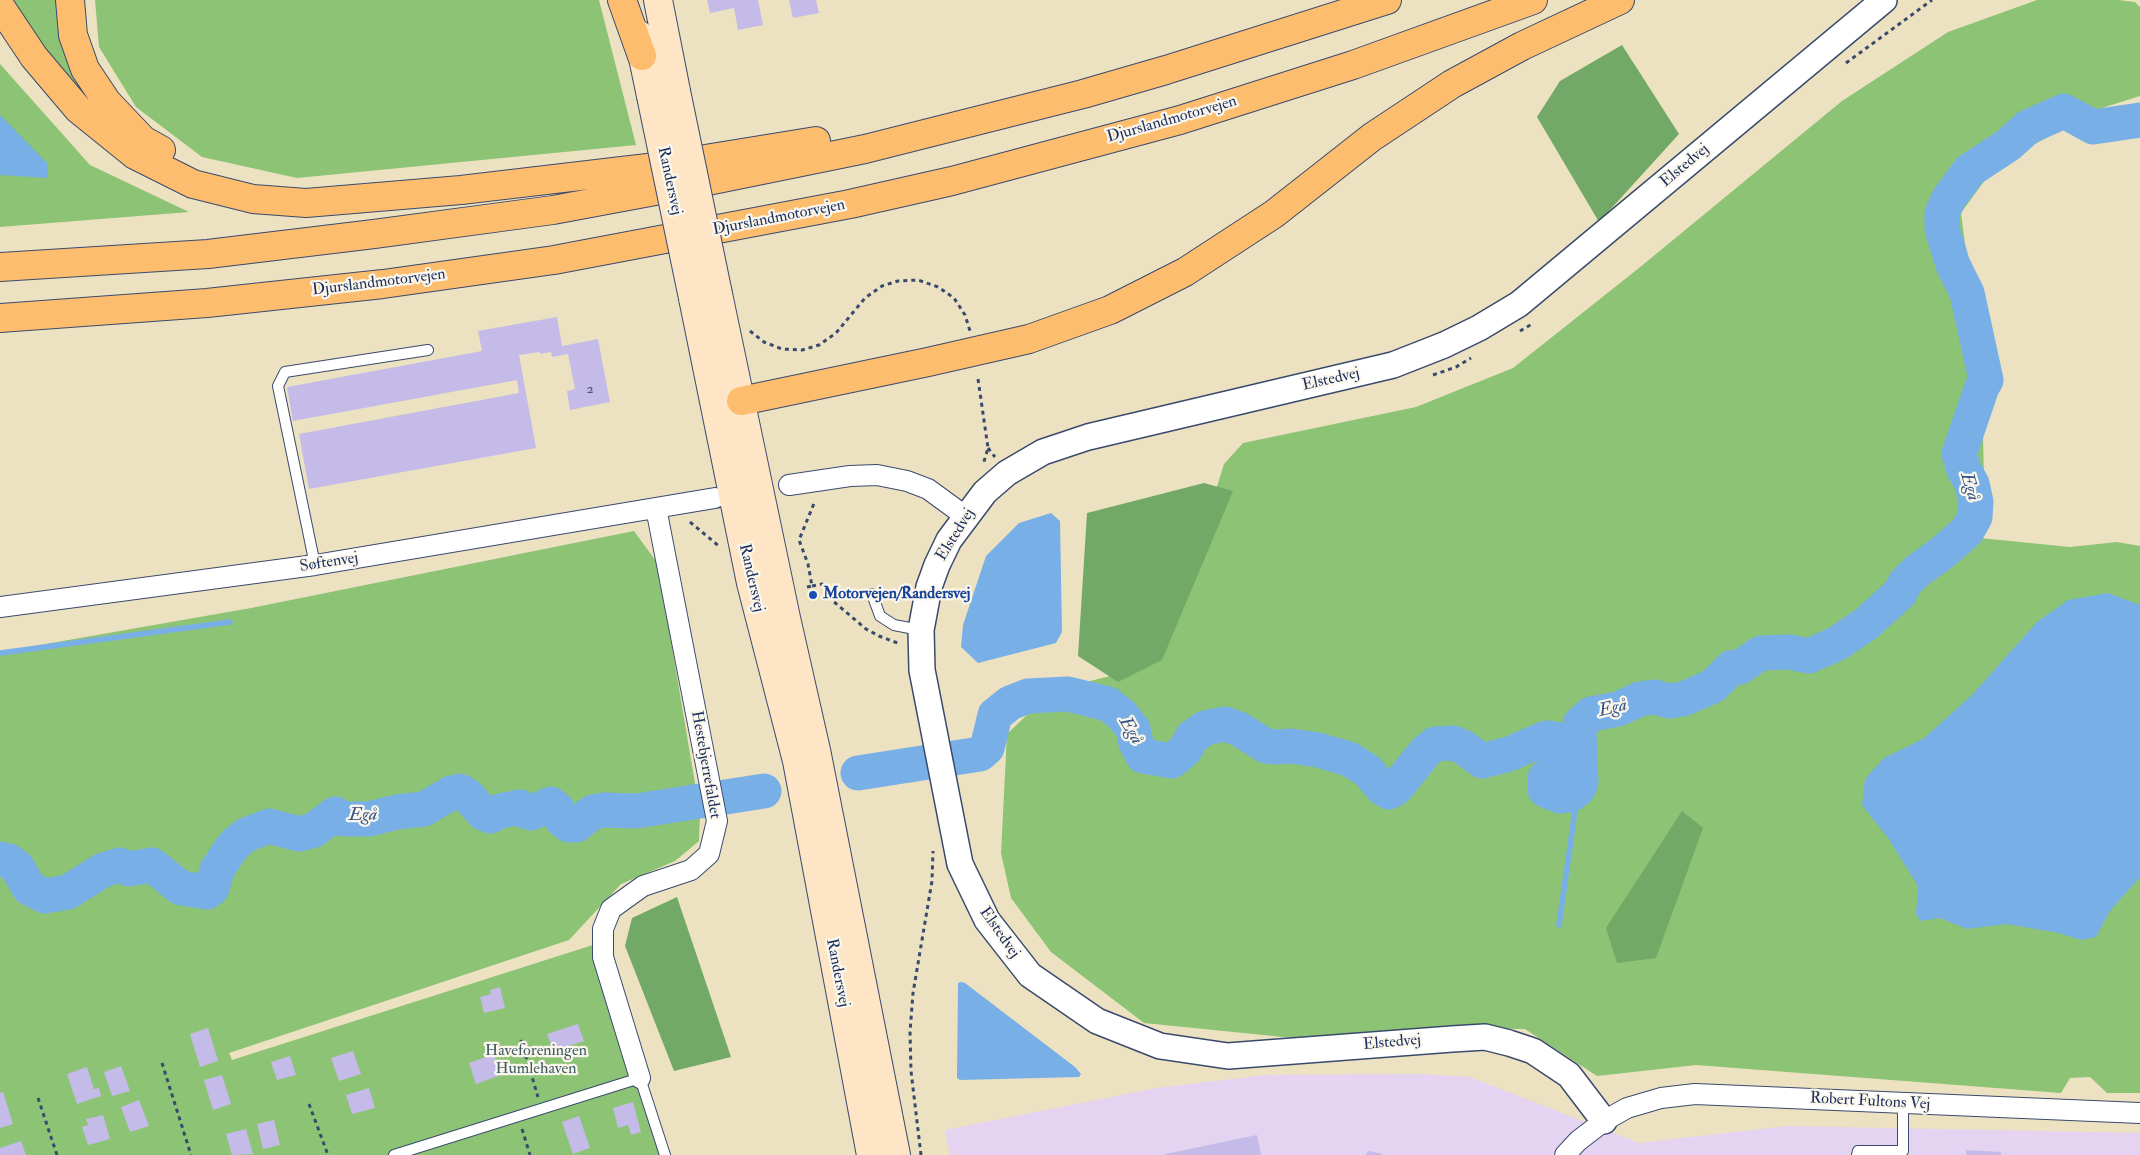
<!DOCTYPE html>
<html>
<head>
<meta charset="utf-8">
<style>
  body { margin:0 }
  canvas { display:block; background:#ece2c1 }
</style>
</head>
<body>
<canvas width="2140" height="1155"></canvas>
<script>
const g = document.querySelector('canvas').getContext('2d');
g.lineJoin = 'round';
function paint(path, color) { g.fillStyle = color; g.fill(path, 'evenodd'); }
const toPath = rows => new Path2D(rows.map(r => 'M' + r).join(''));
function strokePath(path, color, width, dash) { g.strokeStyle = color; g.lineWidth = width; g.lineCap = dash ? 'butt' : 'round'; g.setLineDash(dash || []); g.stroke(path); }
function drawText(font, color, halo, rows, align = 'center') {
  g.font = font + ' "IM FELL Double Pica",serif'; g.lineWidth = 4.5; g.setLineDash([]); g.textBaseline = 'middle'; g.strokeStyle = halo; g.fillStyle = color; for (const [text, x, y, turn = 0] of rows) {
    g.save(); g.translate(x, y); g.rotate((+turn || 0) * Math.PI / 180); g.textAlign = isNaN(turn) ? turn : align; if (halo) g.strokeText(text, 0, 0); g.fillText(text, 0, 0); g.restore();
  }
}
const built = toPath([
  [1418,1074,1470,1077,1639,1143,1787,1126,2140,1133,2140,1155,950,1155,945,1130,1157,1088,1265,1075]
]);
const green = toPath([
  [10,0,63,0,89,99,22,21],
  [95,0,599,0,636,145,297,178,202,157,136,107,99,47],
  [2037,0,2118,0,2135,2,2140,7,2140,96,2102,108,1996,165,1961,213,1969,275,1989,339,1989,384,1983,434,1984,481,1980,538,2070,547,2117,542,2140,546,2140,1093,2107,1093,2090,1077,2070,1078,2061,1093,1696,1065,1597,1076,1525,1029,1422,1028,1293,1038,1144,1023,1051,952,1011,898,1001,853,1007,734,1053,690,1131,671,1185,589,1224,464,1243,443,1416,407,1513,368,1639,268,1842,101,1948,32],
  [0,64,90,165,189,212,0,227],
  [634,531,658,564,700,813,699,841,675,861,621,884,569,940,229,1053,232,1060,596,944,664,1155,0,1155,0,652,251,608]
]);
const forest = toPath([
  [1622,45,1679,134,1599,222,1537,117,1560,81],
  [1204,483,1233,491,1162,660,1118,682,1078,656,1087,513],
  [1682,811,1703,828,1656,958,1617,963,1606,928],
  [677,897,731,1057,674,1071,625,946,632,918]
]);
const water = toPath([
  [0,115,48,164,47,178,0,175],
  [1051,513,1060,521,1062,632,1056,643,978,663,961,647,963,625,986,556,1019,523],
  [2108,593,2140,605,2140,877,2109,912,2096,937,2081,940,2059,933,2006,924,1967,929,1940,918,1920,921,1916,914,1918,886,1888,838,1862,805,1865,779,1884,758,1923,739,1972,695,2037,622,2068,600],
  [961,982,965,983,1075,1067,1081,1074,1079,1077,960,1080,957,1078,958,983]
]);
const stream = toPath([
  [0,653,230,622],
  [1559,925,1578,789]
]);
const river = toPath([
  [858,773,980,754,987,748,995,715,1010,703,1028,696,1068,694,1108,704,1122,715,1133,729,1136,743,1143,756,1172,761,1185,750,1192,737,1205,728,1225,724,1239,729,1266,746,1276,747,1291,746,1318,750,1349,759,1368,771,1382,788,1389,792,1396,788,1426,751,1435,744,1453,743,1463,747,1482,761,1509,754,1546,738,1555,739,1564,751,1564,760,1545,778,1545,790,1560,796,1570,795,1578,789,1581,782,1579,736,1580,724,1591,714,1618,709,1640,699,1654,697,1670,701,1683,699,1713,686,1731,668,1740,667,1761,653,1789,652,1809,656,1838,643,1867,623,1900,593,1905,583,1917,571,1942,553,1967,531,1975,517,1976,502,1972,484,1964,470,1959,454,1982,387,1986,380,1967,293,1953,265,1942,229,1942,213,1949,198,1970,170,2008,145,2028,127,2064,111,2093,127,2140,120],
  [0,859,9,861,17,867,29,888,45,896,68,892,103,870,120,865,129,869,152,865,181,888,207,892,212,888,217,870,230,850,237,842,246,835,269,826,299,834,314,830,335,814,342,819,369,819,397,812,424,809,451,793,460,791,468,796,483,813,491,816,500,811,520,807,524,811,531,813,551,804,558,810,562,820,569,825,576,825,593,812,604,810,636,811,764,791]
]);
const building = toPath([
  [707,0,758,0,763,25,738,30,734,8,710,13],
  [789,0,816,0,819,13,793,18],
  [557,317,562,346,598,339,610,402,570,410,567,391,575,389,568,354,552,357,551,352,540,354,540,352,519,355,536,448,309,489,299,434,519,393,517,380,293,421,287,387,482,351,478,331],
  [500,987,505,1008,484,1013,480,997,491,994,490,990],
  [578,1024,584,1041,553,1051,547,1034],
  [208,1028,218,1061,200,1067,190,1034],
  [353,1051,361,1074,339,1081,331,1058],
  [494,1054,501,1075,476,1084,469,1063],
  [290,1056,296,1075,277,1080,271,1062],
  [121,1066,130,1091,112,1096,104,1072],
  [87,1067,94,1089,99,1088,101,1096,77,1104,67,1074],
  [222,1075,231,1104,213,1110,204,1080],
  [369,1088,375,1108,352,1114,346,1095],
  [3,1092,13,1124,0,1128,0,1093],
  [139,1100,149,1126,130,1132,121,1107],
  [633,1102,641,1132,631,1135,628,1125,618,1128,613,1108],
  [103,1115,110,1139,88,1145,82,1127,88,1125,86,1119],
  [579,1116,590,1148,573,1154,562,1122],
  [274,1120,280,1145,263,1149,257,1124],
  [246,1129,253,1154,232,1155,226,1134],
  [1257,1135,1261,1155,1165,1155,1165,1154],
  [21,1141,26,1155,0,1155,0,1148],
  [1966,1150,2001,1152,2001,1155,1966,1155],
  [1368,1151,1383,1154,1382,1155,1366,1155]
]);
const path = toPath([
  [1846,63,1932,0],
  [750,331,764,342,782,349,802,350,819,345,836,333,865,298,882,286,898,281,918,280,938,287,954,298,965,315,970,331],
  [1520,331,1532,324],
  [1433,375,1456,367,1471,358],
  [978,379,988,448,983,465],
  [988,448,995,457],
  [690,522,720,547],
  [812,586,822,584,833,601,866,629,879,636,900,644],
  [807,587,812,586,808,564,799,540,815,501],
  [521,1040,538,1097],
  [162,1063,191,1155],
  [38,1098,57,1155],
  [309,1104,328,1155],
  [522,1129,530,1155],
  [921,1155,911,1071,910,1032,913,993,932,881,933,851]
]);
const service = toPath([
  [315,565,278,386,285,372,428,350],
  [872,594,880,616,894,625,920,630],
  [394,1155,640,1078,665,1155],
  [1857,1155,1858,1151,1903,1151,1903,1104]
]);
const minor = toPath([
  [789,485,850,476,877,475,907,481,928,489,965,516],
  [0,607,315,565,715,498],
  [640,1078,603,957,603,929,611,909,643,886,691,870,709,854,717,821,656,508],
  [1565,1155,1578,1141,1604,1121,1627,1108,1661,1098,1695,1094,2140,1113]
]);
const tertiary = toPath([
  [1604,1121,1569,1075,1533,1051,1509,1043,1485,1037,1452,1039,1228,1056,1160,1046,1097,1021,1030,975,987,920,960,864,922,670,921,630,929,587,937,565,949,540,985,492,1007,473,1043,452,1088,437,1393,365,1444,345,1479,328,1519,304,1884,0]
]);
const secondary = toPath([
  [658,0,676,91],
  [638,34,651,96],
  [718,294,786,618,816,750,896,1155],
  [693,298,751,583,797,761,871,1155]
]);
const motorway = toPath([
  [70,0,73,35,85,69,107,102,143,140,161,150],
  [622,0,642,56],
  [0,6,34,57,78,109,135,155,193,184,253,199,306,203,461,190,656,167,816,141],
  [0,267,208,254,374,234,553,210,698,183,865,149,1083,94,1166,70,1387,0],
  [0,318,207,303,383,284,554,260,850,204,952,181,1180,120,1353,65,1533,0],
  [741,401,928,362,1029,339,1110,310,1185,272,1274,214,1372,137,1452,84,1522,46,1620,0]
]);
const secondaryBridge = toPath([
  [676,91,718,294],
  [651,96,693,298]
]);
const markers = [
  [813,595,5,"#1a4fb4"]
];
const numberNames = [
  ["2",590,390]
];
const streetNames = [
  ["Djurslandmotorvejen",1172,120,-16],
  ["Elstedvej",1685,166,-40],
  ["Randersvej",669,181,78],
  ["Djurslandmotorvejen",779,218,-11],
  ["Djurslandmotorvejen",379,283,-7],
  ["Elstedvej",1331,380,-13],
  ["Elstedvej",956,535,-58],
  ["Søftenvej",329,563,-9],
  ["Randersvej",751,578,77],
  ["Hestebjerrefaldet",705,765,80],
  ["Elstedvej",999,933,55],
  ["Randersvej",837,973,79],
  ["Elstedvej",1392,1043,-5],
  ["Robert Fultons Vej",1870,1102,3]
];
const transitNames = [
  ["Motorvejen/Randersvej",823,595]
];
const parkNames = [
  ["Haveforeningen",536,1052],
  ["Humlehaven",536,1070]
];
const waterNames = [
  ["Egå",1969,487,73],
  ["Egå",1613,709,-14],
  ["Egå",1130,731,59],
  ["Egå",363,816,-1]
];
paint(built, '#e4d3f1');
paint(green, '#8dc375');
paint(forest, '#72a966');
paint(water, '#78afe7');
strokePath(stream, '#78afe7', 5.5);
strokePath(river, '#78afe7', 35);
paint(building, '#c4bbe8');
strokePath(service, '#3a4a6d', 12);
strokePath(minor, '#3a4a6d', 22);
strokePath(tertiary, '#3a4a6d', 28);
strokePath(secondary, '#3a4a6d', 30);
strokePath(motorway, '#3a4a6d', 30);
strokePath(path, '#3a4a6d', 3, [4, 4]);
strokePath(service, '#fff', 10);
strokePath(minor, '#fff', 20);
strokePath(tertiary, '#fff', 25);
strokePath(secondary, '#fee5c5', 28);
strokePath(motorway, '#fcbd6f', 28);
strokePath(secondaryBridge, '#3a4a6d', 30, []);
strokePath(secondaryBridge, '#fee5c5', 28);
for (const [x, y, r, color] of markers) { const dot = new Path2D(); dot.arc(x, y, r, 0, 2 * Math.PI); g.fillStyle = color; g.fill(dot); strokePath(dot, '#fbf7ec', 2); }
drawText('14px', '#455280', null, numberNames);
drawText('16px', '#1b2f5e', '#fbf7ec', streetNames);
drawText('bold 16px', '#164399', '#fbf7ec', transitNames, 'left');
drawText('16px', '#3d5b65', '#fbf7ec', parkNames);
drawText('italic 18px', '#375587', '#fbf7ec', waterNames);
</script>
</body>
</html>
